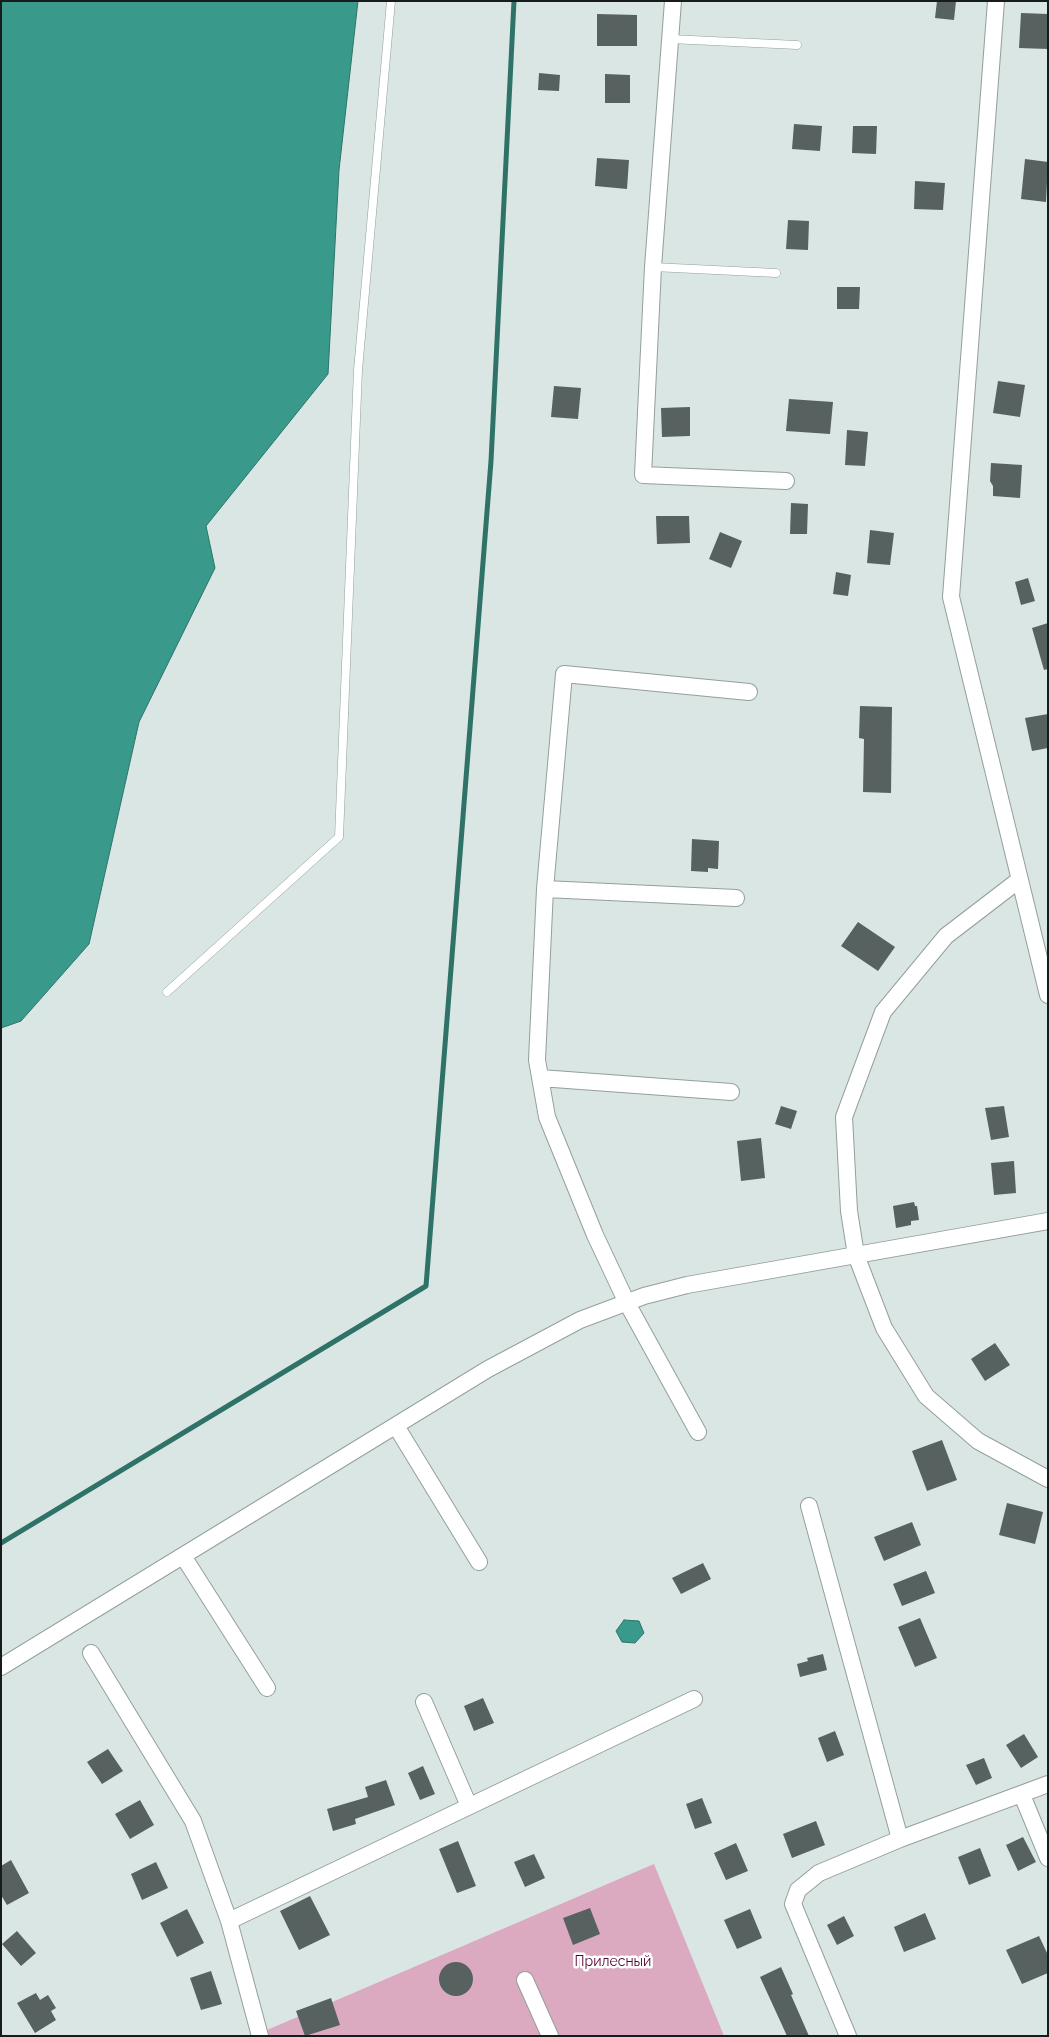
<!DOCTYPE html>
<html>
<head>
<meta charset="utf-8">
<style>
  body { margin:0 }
  #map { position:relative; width:1049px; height:2037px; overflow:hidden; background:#dae6e4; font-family:Raleway,sans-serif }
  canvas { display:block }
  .frame { position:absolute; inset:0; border:2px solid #171b1a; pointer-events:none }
</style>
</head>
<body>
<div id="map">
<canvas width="1049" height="2037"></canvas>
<div class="frame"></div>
</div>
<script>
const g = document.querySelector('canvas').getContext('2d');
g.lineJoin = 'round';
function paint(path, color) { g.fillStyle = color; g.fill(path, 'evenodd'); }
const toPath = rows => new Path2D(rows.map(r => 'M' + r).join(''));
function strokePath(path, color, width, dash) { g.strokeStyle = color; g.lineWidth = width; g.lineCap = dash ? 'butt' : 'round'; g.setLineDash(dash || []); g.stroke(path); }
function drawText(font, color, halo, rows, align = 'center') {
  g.font = font + ' Raleway,sans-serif'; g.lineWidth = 5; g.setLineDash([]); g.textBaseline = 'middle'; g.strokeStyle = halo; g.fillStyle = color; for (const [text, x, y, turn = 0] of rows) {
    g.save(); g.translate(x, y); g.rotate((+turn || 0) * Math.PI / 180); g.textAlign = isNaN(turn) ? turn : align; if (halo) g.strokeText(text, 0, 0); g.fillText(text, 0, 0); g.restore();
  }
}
const green = toPath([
  [654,1864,724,2036,253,2036]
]);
const water = toPath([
  [1,1,358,1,339,170,328,374,206,526,215,568,139,722,89,944,21,1021,1,1028,1,1],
  [624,1620,639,1621,644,1633,635,1643,622,1642,616,1631,624,1620]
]);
const stream = toPath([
  [1,1543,426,1286,491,461,514,1]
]);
const building = toPath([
  [937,1,956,1,954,20,935,18],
  [1021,13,1048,14,1048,49,1019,48],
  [597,14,637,15,637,46,597,46],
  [539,73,560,75,559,91,538,90],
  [605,74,630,75,630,103,605,103],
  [794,124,822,126,820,151,792,149],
  [853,126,877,126,876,154,852,153],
  [597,158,629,160,627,189,595,186],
  [1025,159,1048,162,1046,202,1021,199],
  [915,181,945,183,943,210,914,209],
  [788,220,809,221,808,250,786,249],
  [837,287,860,287,859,309,837,309],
  [998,381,1025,385,1020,417,993,413],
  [554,386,581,388,578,419,551,417],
  [789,399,833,402,830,434,786,431],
  [690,407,690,436,662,437,661,408],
  [847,430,868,432,865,466,845,465],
  [991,463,1022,465,1020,498,993,496,993,486,990,481],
  [791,503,808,504,807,534,790,534],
  [656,516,689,516,690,543,657,544],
  [870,530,894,533,890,565,867,563],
  [720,532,742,541,731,568,709,559],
  [836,572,851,575,848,596,833,594],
  [1028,578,1035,601,1021,605,1015,582],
  [1048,623,1048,669,1044,670,1032,628],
  [860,706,892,707,891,793,863,792,864,739,859,738],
  [1048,714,1048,748,1032,751,1025,718],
  [692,839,719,841,718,869,708,868,708,872,691,871],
  [858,922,895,947,878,971,841,946],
  [781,1106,797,1111,791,1129,775,1124],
  [1004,1106,1009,1137,991,1140,985,1108],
  [761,1138,765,1178,741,1181,737,1141],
  [1014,1161,1016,1193,994,1195,991,1163],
  [914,1202,915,1206,917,1206,919,1220,911,1221,911,1225,896,1228,893,1206],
  [995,1343,1010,1365,985,1381,971,1359],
  [942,1440,957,1480,927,1491,912,1451],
  [1007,1503,1043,1512,1035,1544,999,1535],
  [912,1522,921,1545,884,1561,874,1537],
  [703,1563,711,1579,681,1594,672,1578],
  [926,1571,935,1593,902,1606,893,1584],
  [920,1618,937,1658,915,1667,898,1627],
  [823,1654,827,1670,800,1677,797,1664,808,1661,807,1658],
  [483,1698,494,1723,474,1731,464,1706],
  [835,1731,844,1755,827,1762,818,1738],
  [1024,1734,1038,1757,1021,1768,1006,1745],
  [108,1749,123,1771,102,1784,87,1762],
  [984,1758,992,1778,976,1785,966,1765],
  [423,1766,435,1794,420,1800,408,1773],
  [386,1780,395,1805,355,1819,356,1824,333,1831,327,1809,368,1797,365,1787],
  [702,1798,712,1823,695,1829,686,1804],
  [140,1800,154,1825,130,1839,115,1814],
  [816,1821,825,1845,792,1858,783,1834],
  [1023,1837,1036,1862,1018,1871,1006,1845],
  [458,1841,476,1886,457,1893,439,1849],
  [736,1843,748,1871,726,1880,714,1853],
  [980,1848,991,1876,969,1885,958,1857],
  [534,1854,545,1878,525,1887,514,1862],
  [11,1860,29,1893,7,1905,1,1895,1,1866],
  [156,1862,168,1888,142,1900,131,1874],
  [310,1896,330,1935,299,1950,280,1911],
  [590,1908,600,1934,573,1945,563,1918],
  [187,1909,204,1943,177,1957,160,1923],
  [750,1909,762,1938,737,1949,724,1920],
  [925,1913,936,1939,904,1952,894,1927],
  [844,1916,854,1936,837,1945,827,1925],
  [17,1931,36,1953,21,1966,2,1944],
  [1039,1936,1048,1955,1048,1973,1022,1984,1006,1950],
  '439 1979a17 17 0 1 1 34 0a17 17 0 1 1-34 0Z',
  [781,1967,793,1994,791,1995,809,2036,787,2036,760,1977],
  [211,1971,222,2004,201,2010,190,1978],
  [36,1993,40,2000,48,1995,56,2008,51,2011,56,2020,35,2033,17,2003],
  [331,1998,340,2025,305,2036,296,2011]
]);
const service = toPath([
  [670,39,797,45],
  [653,267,776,273],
  [167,992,339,837,358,370,391,1]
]);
const minor = toPath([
  [673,1,653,267,643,475,786,481],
  [996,1,951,597,1048,995],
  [1019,880,946,936,883,1012,844,1117,849,1211,856,1255,884,1328,926,1396,978,1441,1048,1479],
  [545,889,736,898],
  [540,1078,731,1092],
  [396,1426,479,1562],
  [698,1432,627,1303,595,1235,547,1117,537,1060,545,889,564,674,749,692],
  [809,1506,900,1839,819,1873,798,1890,793,1904,848,2036],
  [183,1556,267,1688],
  [91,1653,193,1821,229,1921,260,2036],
  [1,1667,488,1369,580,1320,644,1296,687,1285,1048,1221],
  [424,1702,469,1806],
  [1022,1795,1048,1858],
  [900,1839,1048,1784],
  [229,1921,694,1699],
  [525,1980,550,2036]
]);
const parkNames = [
  ["Прилесный",613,1962]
];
paint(green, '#dba9c0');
paint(water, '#39998a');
strokePath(water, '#2f7368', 1);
strokePath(stream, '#2f7368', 5);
paint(building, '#57615f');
strokePath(service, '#949f9c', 9);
strokePath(minor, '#949f9c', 18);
strokePath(service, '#fff', 8);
strokePath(minor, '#fff', 16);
drawText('14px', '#550237', '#fff', parkNames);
</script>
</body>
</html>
